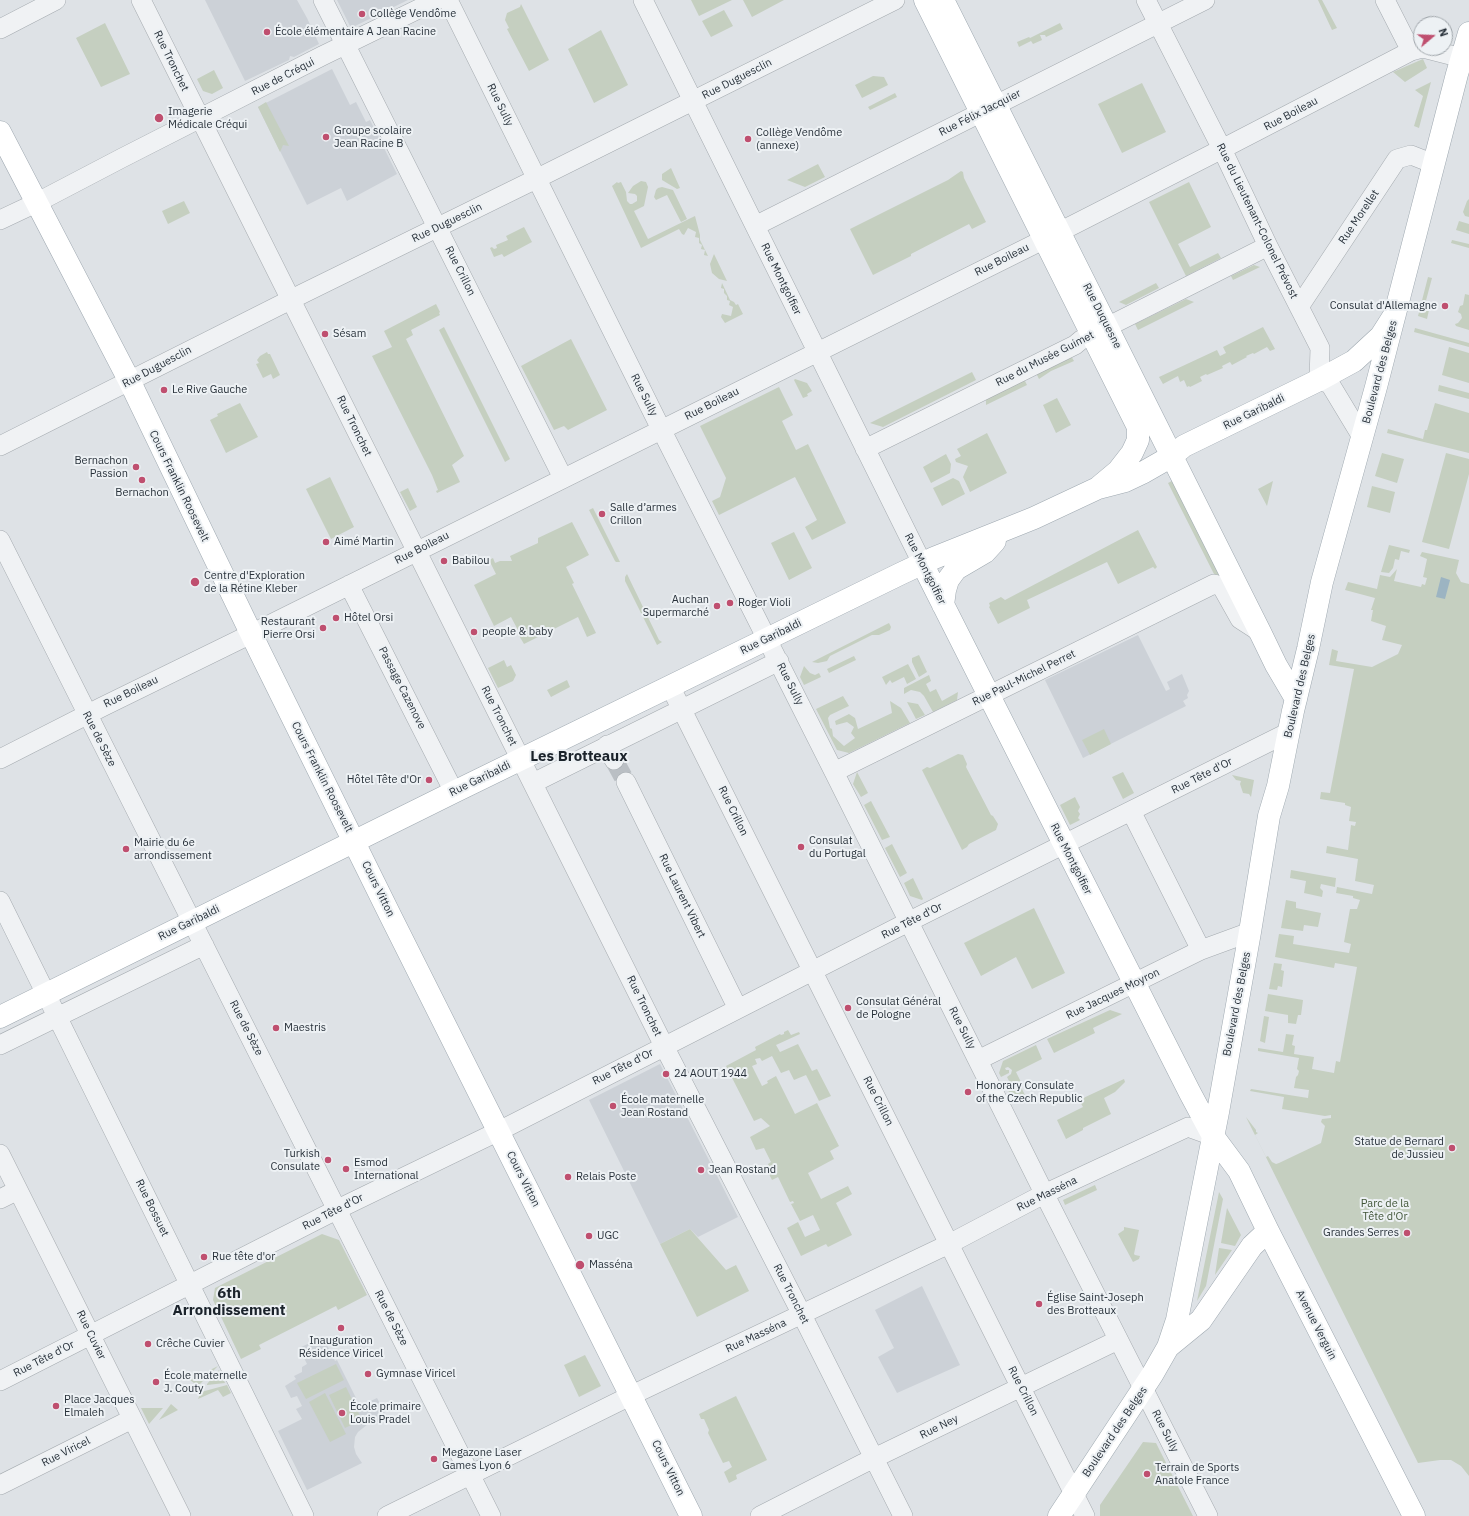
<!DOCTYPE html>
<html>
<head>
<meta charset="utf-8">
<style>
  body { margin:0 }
  #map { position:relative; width:1469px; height:1516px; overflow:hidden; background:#dee2e6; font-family:"IBM Plex Sans",sans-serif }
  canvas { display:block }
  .north { position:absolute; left:1413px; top:16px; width:40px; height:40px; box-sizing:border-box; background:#edf1f4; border:1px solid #9fa5aa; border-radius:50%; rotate:71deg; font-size:11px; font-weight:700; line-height:16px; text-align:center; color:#29323b }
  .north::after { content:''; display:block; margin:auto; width:14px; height:18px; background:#bf4f6f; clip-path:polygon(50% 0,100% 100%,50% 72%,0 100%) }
</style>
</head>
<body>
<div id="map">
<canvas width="1469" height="1516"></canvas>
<div class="north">N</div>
</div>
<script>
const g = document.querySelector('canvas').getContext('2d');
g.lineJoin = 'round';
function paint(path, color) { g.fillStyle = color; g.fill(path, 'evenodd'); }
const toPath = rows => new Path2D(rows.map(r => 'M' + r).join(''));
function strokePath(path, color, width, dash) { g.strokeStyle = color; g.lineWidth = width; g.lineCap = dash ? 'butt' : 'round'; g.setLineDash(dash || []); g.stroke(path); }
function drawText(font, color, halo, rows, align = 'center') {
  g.font = font + ' "IBM Plex Sans",sans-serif'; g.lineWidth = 4; g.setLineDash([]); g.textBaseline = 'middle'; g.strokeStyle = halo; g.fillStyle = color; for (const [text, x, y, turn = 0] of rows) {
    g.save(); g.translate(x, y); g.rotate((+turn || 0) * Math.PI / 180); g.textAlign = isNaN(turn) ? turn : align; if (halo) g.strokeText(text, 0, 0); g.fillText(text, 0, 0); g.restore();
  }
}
const built = toPath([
  [205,0,297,0,307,18,319,44,294,57,290,56,289,60,245,81],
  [337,0,408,0,351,28],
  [332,69,350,105,356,102,366,122,370,120,397,174,347,201,341,188,307,205,258,107],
  [1138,635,1166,691,1170,689,1167,682,1182,674,1189,691,1187,695,1188,698,1183,701,1186,706,1083,758,1045,680],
  [660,1064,738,1217,698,1237,690,1229,660,1244,589,1100],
  [922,1286,960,1365,897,1393,878,1357,894,1348,875,1310],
  [323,1337,335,1361,337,1360,360,1406,377,1398,388,1419,379,1417,378,1422,368,1424,358,1432,355,1437,354,1447,356,1454,362,1463,307,1490,278,1431,302,1419,296,1409,302,1406,297,1396,291,1398,285,1386,296,1379,294,1376,302,1372,302,1367,307,1364,299,1348]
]);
const green = toPath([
  [691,0,732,0,699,16],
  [743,0,784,0,752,17],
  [1318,0,1322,0,1337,28,1332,30],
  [521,4,549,60,529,71,507,29,509,28,505,20,507,13,520,7],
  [724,10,733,26,711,37,702,21],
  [105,23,130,74,101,87,76,38],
  [1060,23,1063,29,1046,37,1045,35,1040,35,1042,40,1033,44,1031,41,1019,47,1017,42,1029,37,1030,38],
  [601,30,628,85,594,103,568,49],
  [1423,59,1427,68,1405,82,1393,72],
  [214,70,223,88,212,94,203,91,197,79],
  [873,76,884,77,888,85,862,98,855,85],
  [1431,82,1419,128,1414,126,1423,96,1415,90],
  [1142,83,1166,132,1122,153,1098,104],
  [895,93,897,97,870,110,868,107],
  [266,102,289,146,283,145,280,152,258,107],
  [818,164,825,177,805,187,787,180],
  [671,168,680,188,677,189,662,180,662,174],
  [961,171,963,172,964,178,986,222,972,229,969,224,911,254,911,256,873,275,850,229,948,180],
  [641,181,646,182,648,187,644,206,634,211,648,239,695,216,700,235,700,240,708,256,704,255,705,250,701,249,702,245,699,243,699,238,695,237,696,232,688,228,684,235,682,234,679,229,641,248,612,186,617,182,618,183,621,182,626,192,627,201,630,204,632,204,637,201,637,196,635,194,628,193,633,186],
  [1189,182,1211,227,1178,244,1190,267,1218,253,1221,258,1186,276,1149,202],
  [662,187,673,190,687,219,681,222,667,195,656,200,654,197,656,190,658,188],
  [1469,199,1469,217,1465,216,1463,212,1467,201],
  [184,201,190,213,168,224,162,211],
  [1459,221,1469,224,1469,234,1456,230],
  [524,227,532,242,504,257,502,254,494,257,490,248,492,247,494,249,497,248,496,245,508,240,506,236],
  [1452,240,1469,244,1469,248,1451,243],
  [714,254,727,281,719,279,712,273,710,264],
  [1254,265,1260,267,1233,280,1231,276],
  [1428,277,1432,278,1424,308,1429,310,1427,319,1418,316],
  [722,283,730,300,734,302,736,305,738,304,743,314,725,323,721,317,722,314,731,316,733,307,729,305,730,301,727,300,727,296,724,293,724,289,721,288],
  [1156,283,1159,288,1126,305,1119,302],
  [1465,294,1469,295,1469,330,1456,326,1455,324,1458,323,1462,318,1461,314,1458,312,1460,306,1463,305],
  [1186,299,1194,302,1138,330,1135,324],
  [436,304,440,312,439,313,440,315,411,330,413,335,406,339,464,456,452,465,460,482,437,493,436,491,438,490,432,475,372,356,392,347,384,331],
  [444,327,510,459,505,462,439,330],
  [1263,327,1275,349,1270,351,1267,347,1254,354,1253,353,1246,356,1247,357,1232,365,1230,362,1222,366,1223,368,1207,375,1206,374,1200,377,1202,381,1190,387,1189,386,1187,387,1184,380,1180,382,1178,376,1163,384,1159,377,1217,350,1220,356,1226,353,1223,347],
  [1415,328,1469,343,1469,347,1414,332],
  [571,339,607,410,568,430,564,426,554,430,521,366],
  [1449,347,1469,353,1469,383,1442,375],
  [267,352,268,354,270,354,280,375,273,379,271,374,263,378,256,364,259,363,257,360,260,356],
  [1071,356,1074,361,1051,371,1039,379,1036,373],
  [972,372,976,380,883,427,870,423],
  [795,379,807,383,812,391,807,394,808,396,803,398,794,380],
  [1024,379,1027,385,986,405,986,398],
  [1439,385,1469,393,1469,399,1438,391],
  [779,387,793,415,782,421,796,450,808,444,846,523,812,540,805,527,817,520,795,477,719,515,712,501,720,497,726,478,700,426],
  [1057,398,1071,425,1056,433,1043,405],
  [240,403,258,437,226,453,210,420,218,416,217,414],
  [1435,403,1469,413,1469,453,1387,433,1388,429,1423,439,1425,430,1427,430],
  [987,433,1007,473,970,492,963,477,968,466,956,462,955,459,961,456,957,449],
  [1382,453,1404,459,1397,483,1375,476],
  [1446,453,1469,459,1469,474,1449,549,1422,542],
  [946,454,951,464,950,473,931,483,923,467],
  [330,477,354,527,331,539,306,489],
  [953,478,959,481,965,494,942,506,933,488],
  [1176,479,1230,587,1216,578,1168,483],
  [1273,481,1267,506,1258,489],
  [1372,486,1395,492,1390,513,1367,507],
  [408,488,417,507,410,511,400,492],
  [593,508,620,562,616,562,615,561,589,510],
  [572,522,589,555,566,567,574,583,572,584,596,633,587,637,578,617,524,644,518,634,519,632,511,617,494,626,474,585,496,574,489,560,493,558,495,563,500,561,512,561,510,556,538,543,538,538],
  [1138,530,1157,567,1155,569,1153,567,1118,584,1107,562,1027,600,1030,608,998,624,989,607,990,606,989,603,1001,597,1005,600],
  [794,532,812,568,789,580,771,543],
  [1389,545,1410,550,1409,553,1401,551,1399,560,1395,559,1393,568,1389,573,1381,572],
  [1422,552,1459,560,1456,573,1461,582,1469,584,1469,1476,1461,1466,1451,1460,1440,1460,1418,1463,1246,1117,1256,1130,1256,1132,1258,1133,1255,1135,1266,1157,1268,1156,1272,1162,1276,1164,1279,1163,1321,1143,1325,1126,1321,1122,1322,1119,1331,1118,1331,1115,1325,1116,1282,1109,1284,1097,1250,1091,1251,1089,1308,1098,1309,1090,1294,1088,1296,1077,1298,1075,1299,1071,1297,1069,1299,1058,1258,1051,1258,1048,1283,1052,1286,1034,1294,1035,1292,1045,1295,1046,1294,1054,1314,1057,1312,1069,1334,1073,1336,1061,1340,1062,1357,967,1335,963,1334,968,1275,957,1279,934,1294,936,1293,944,1349,953,1351,944,1344,942,1350,909,1357,909,1360,900,1353,898,1353,896,1336,893,1337,887,1372,894,1374,885,1355,881,1358,859,1326,853,1327,846,1348,850,1351,825,1355,826,1356,822,1349,821,1351,807,1345,805,1345,803,1320,799,1321,792,1330,793,1354,669,1329,665,1332,649,1338,651,1336,661,1372,667,1398,654,1402,645,1382,640,1386,626,1371,621,1373,610,1371,610,1375,598,1345,590,1348,582,1377,589,1380,575,1390,577,1397,569,1394,581,1421,587,1422,584,1425,585,1427,578,1423,577,1424,573,1427,559,1420,556],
  [627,574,659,640,662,642,657,645,625,581,625,577],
  [889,623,891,627,890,630,879,635,872,635,830,656,827,661,818,663,812,662],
  [919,655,927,672,919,677,912,662,912,658],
  [854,656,856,660,829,673,827,669],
  [504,660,507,667,511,665,516,675,513,681,498,688,488,668],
  [908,664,916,679,907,684,904,677,892,683,890,680,886,685,882,677],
  [804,666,810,673,815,675,819,673,821,677,804,685,800,677],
  [929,675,931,681,926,684,930,692,936,689,942,701,958,692,957,700,933,712,924,696,920,692,911,690,904,694,904,688],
  [567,680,570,687,551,697,547,690],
  [843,696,849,706,830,715,828,718,830,728,832,729,833,736,844,746,855,738,851,733,854,727,847,722,836,725,835,721,849,714,855,718,858,729,892,713,890,701,901,708,910,723,849,753,837,750,816,709],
  [907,702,918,704,925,715,916,719],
  [1104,729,1111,744,1090,755,1082,740],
  [958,754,963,755,967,764,966,767,991,815,993,816,998,824,996,830,969,844,967,847,962,850,922,770,927,767,930,768],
  [857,772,868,793,861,797,853,784],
  [1123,772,1134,793,1123,799,1112,777],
  [1232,775,1254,780,1251,797,1249,794,1243,793,1240,784,1241,781,1236,780],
  [1075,797,1080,807,1078,811,1080,814,1078,818,1080,820,1070,825,1060,805],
  [871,801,890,837,882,840,864,805],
  [892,844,907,873,900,877,885,848],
  [1291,870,1336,878,1335,887,1321,884,1320,888,1323,891,1322,897,1304,893,1306,881,1290,878],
  [913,878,923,899,922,900,910,896,904,883],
  [1286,900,1296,902,1296,908,1321,913,1318,927,1304,925,1303,931,1281,928],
  [1034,908,1065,973,1032,989,1016,957,981,976,964,943],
  [1274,963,1282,964,1281,970,1284,971,1282,987,1278,986,1277,990,1269,989],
  [1268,994,1303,1000,1301,1015,1298,1015,1296,1024,1288,1023,1288,1015,1265,1011],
  [1110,1010,1122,1014,1093,1028,1095,1033,1054,1053,1047,1039],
  [1264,1016,1269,1017,1265,1043,1260,1041],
  [788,1030,791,1035,799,1032,800,1034,776,1045,780,1052,798,1044,812,1071,817,1069,831,1096,819,1101,806,1075,794,1080,789,1070,781,1073,772,1056,762,1061,760,1058,755,1059,757,1064,752,1066,762,1086,768,1083,767,1081,776,1076,795,1114,817,1103,839,1146,830,1151,834,1159,808,1173,821,1199,848,1186,852,1194,836,1203,852,1235,828,1247,826,1244,801,1256,787,1228,798,1222,805,1237,820,1230,813,1215,800,1221,791,1204,794,1203,793,1201,790,1202,778,1177,772,1180,769,1174,773,1172,771,1167,769,1167,768,1164,771,1162,764,1148,756,1150,750,1137,770,1126,761,1118,754,1121,726,1066,756,1050,755,1047,780,1034,781,1035,784,1034,784,1032],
  [1036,1045,1042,1059,1016,1072,1021,1082,1019,1083,1026,1097,1014,1103,1008,1090,1012,1087,1007,1077,1011,1074,1012,1070,1008,1067,1005,1068,1006,1070,1009,1070,1009,1073,1001,1077,999,1073,1003,1061],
  [1124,1079,1125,1082,1115,1092,1104,1098,1111,1114,1083,1128,1083,1130,1066,1139,1057,1120,1083,1107,1079,1100],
  [1095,1185,1097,1190,1065,1205,1063,1200],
  [1219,1192,1223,1199,1206,1286,1197,1301],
  [1227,1208,1241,1235,1235,1246,1221,1243],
  [1124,1227,1139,1230,1134,1254,1135,1255,1140,1256,1139,1259,1133,1262,1118,1234,1124,1230],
  [690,1229,726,1270,736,1265,749,1291,697,1317,660,1244],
  [322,1234,339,1240,367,1295,338,1310,336,1306,259,1345,261,1349,241,1359,213,1300,215,1288],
  [1219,1248,1232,1250,1215,1275],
  [585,1355,601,1386,579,1397,564,1365],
  [336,1364,344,1380,306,1399,297,1383],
  [218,1366,198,1386,190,1380],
  [219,1370,225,1383,207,1385,207,1384],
  [227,1385,231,1393,223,1397,218,1390,198,1399,201,1392],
  [346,1387,362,1420,345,1428,329,1395],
  [325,1393,346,1434,330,1442,309,1402],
  [736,1396,767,1460,736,1475,737,1479,729,1483,724,1472,732,1467,729,1461,723,1463,708,1433,709,1430,704,1419,701,1419,699,1414],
  [171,1404,178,1410,159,1420],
  [141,1408,163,1408,149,1424],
  [1143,1442,1156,1443,1193,1516,1100,1516,1100,1505]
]);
const water = toPath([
  [1441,577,1450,580,1445,599,1436,597]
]);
const minorTunnel = toPath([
  [614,760,626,782]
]);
const minor = toPath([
  [141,0,664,1046,797,1305,903,1516],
  [323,0,563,478],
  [448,0,659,425,834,772,1051,1207,1208,1516],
  [643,0,922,563],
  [1146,0,1222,149,1268,246,1320,348,1319,380,1330,384,1362,437],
  [1385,0,1411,51],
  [0,29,56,0],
  [1423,48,1462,58],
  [0,220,36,203,122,158,322,56,437,0],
  [755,226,1205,0],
  [1299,307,1397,159,1411,155,1434,164],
  [0,446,302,294,536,179,895,0],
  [865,449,1075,345,1081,340,1107,327,1268,246],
  [0,540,491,1516],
  [349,585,454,792],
  [670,686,1085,1516],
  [607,745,614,760],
  [0,759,102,707,251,634,1075,224,1222,149,1411,51,1422,48],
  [834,772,1214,584,1222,587,1240,619,1260,632],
  [626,782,738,1009],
  [533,783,779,661],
  [1131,811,1201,950],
  [0,901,304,1516],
  [0,1045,204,945],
  [978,1060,1201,950,1250,932],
  [0,1154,181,1516],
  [0,1199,18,1190],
  [0,1381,336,1210,499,1131,920,916,1289,732],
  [0,1485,132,1419],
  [387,1516,632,1395,949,1244,1044,1194,1188,1127,1213,1136],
  [760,1516,862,1464,1118,1340]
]);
const major = toPath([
  [925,0,1138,427,1138,440,1132,453,1118,471,1100,486],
  [943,0,1260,632,1276,665,1296,699],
  [0,132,130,382,260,652,391,917,691,1516],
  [922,563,1190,1093,1213,1136,1239,1171,1268,1231,1414,1516],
  [943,605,945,590,948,580,956,569,985,552,995,541],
  [0,1017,454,792,900,574,934,558,1034,518,1098,488,1125,481,1144,472,1172,456,1184,446,1319,380,1354,361,1381,336,1395,314],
  [1168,1347,1201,1320,1252,1246,1268,1231],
  [1059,1516,1152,1375,1168,1347,1177,1320,1218,1112,1250,932,1269,816,1278,786,1293,711,1308,649,1322,582,1376,387,1457,74,1469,33]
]);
const markers = [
  [362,14,4,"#bf4f6f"],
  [267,32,4,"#bf4f6f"],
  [159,118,5,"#bf4f6f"],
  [326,137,4,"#bf4f6f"],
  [748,139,4,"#bf4f6f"],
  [1445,306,4,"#bf4f6f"],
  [325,334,4,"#bf4f6f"],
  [164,390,4,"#bf4f6f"],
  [136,467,4,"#bf4f6f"],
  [142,480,4,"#bf4f6f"],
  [602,514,4,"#bf4f6f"],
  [326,542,4,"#bf4f6f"],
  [444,561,4,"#bf4f6f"],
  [195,582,5,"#bf4f6f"],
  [730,603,4,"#bf4f6f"],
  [717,606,4,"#bf4f6f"],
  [336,618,4,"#bf4f6f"],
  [323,628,4,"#bf4f6f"],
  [474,632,4,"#bf4f6f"],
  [429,780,4,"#bf4f6f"],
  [801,847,4,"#bf4f6f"],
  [126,849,4,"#bf4f6f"],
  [848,1008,4,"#bf4f6f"],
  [276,1028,4,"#bf4f6f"],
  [666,1074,4,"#bf4f6f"],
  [968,1092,4,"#bf4f6f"],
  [613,1106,4,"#bf4f6f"],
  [1452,1148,4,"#bf4f6f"],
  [328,1160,4,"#bf4f6f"],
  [346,1169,4,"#bf4f6f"],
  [701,1170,4,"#bf4f6f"],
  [568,1177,4,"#bf4f6f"],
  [1407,1233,4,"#bf4f6f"],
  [589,1236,4,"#bf4f6f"],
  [204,1257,4,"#bf4f6f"],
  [580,1265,5,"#bf4f6f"],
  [1039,1304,4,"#bf4f6f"],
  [341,1328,4,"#bf4f6f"],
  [148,1344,4,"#bf4f6f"],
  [368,1374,4,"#bf4f6f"],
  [156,1382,4,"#bf4f6f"],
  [56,1406,4,"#bf4f6f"],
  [342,1413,4,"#bf4f6f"],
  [434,1459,4,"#bf4f6f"],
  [1147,1474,4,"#bf4f6f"]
];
const poiNames = [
  ["Collège Vendôme",370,14],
  ["École élémentaire A Jean Racine",275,32],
  ["Imagerie",168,112],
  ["Médicale Créqui",168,125],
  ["Groupe scolaire",334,131],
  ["Jean Racine B",334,144],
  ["Collège Vendôme",756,133],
  ["(annexe)",756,146],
  ["Consulat d'Allemagne",1437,306,"right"],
  ["Sésam",333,334],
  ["Le Rive Gauche",172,390],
  ["Bernachon",128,461,"right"],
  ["Passion",128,474,"right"],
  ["Bernachon",142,493,"center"],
  ["Salle d’armes",610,508],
  ["Crillon",610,521],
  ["Aimé Martin",334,542],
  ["Babilou",452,561],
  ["Centre d'Exploration",204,576],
  ["de la Rétine Kleber",204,589],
  ["Auchan",709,600,"right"],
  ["Supermarché",709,613,"right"],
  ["Roger Violi",738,603],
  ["Hôtel Orsi",344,618],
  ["Restaurant",315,622,"right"],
  ["Pierre Orsi",315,635,"right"],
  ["people & baby",482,632],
  ["Hôtel Tête d'Or",421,780,"right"],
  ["Consulat",809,841],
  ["du Portugal",809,854],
  ["Mairie du 6e",134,843],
  ["arrondissement",134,856],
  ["Consulat Général",856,1002],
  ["de Pologne",856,1015],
  ["Maestris",284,1028],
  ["24 AOUT 1944",674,1074],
  ["Honorary Consulate",976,1086],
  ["of the Czech Republic",976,1099],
  ["École maternelle",621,1100],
  ["Jean Rostand",621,1113],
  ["Statue de Bernard",1444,1142,"right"],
  ["de Jussieu",1444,1155,"right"],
  ["Turkish",320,1154,"right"],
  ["Consulate",320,1167,"right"],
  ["Esmod",354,1163],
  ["International",354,1176],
  ["Jean Rostand",709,1170],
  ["Relais Poste",576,1177],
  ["Grandes Serres",1399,1233,"right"],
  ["UGC",597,1236],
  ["Rue tête d'or",212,1257],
  ["Masséna",589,1265],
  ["Église Saint-Joseph",1047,1298],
  ["des Brotteaux",1047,1311],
  ["Inauguration",341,1341,"center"],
  ["Résidence Viricel",341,1354,"center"],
  ["Crêche Cuvier",156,1344],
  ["Gymnase Viricel",376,1374],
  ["École maternelle",164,1376],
  ["J. Couty",164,1389],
  ["Place Jacques",64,1400],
  ["Elmaleh",64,1413],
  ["École primaire",350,1407],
  ["Louis Pradel",350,1420],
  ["Megazone Laser",442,1453],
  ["Games Lyon 6",442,1466],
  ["Terrain de Sports",1155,1468],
  ["Anatole France",1155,1481]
];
const streetNames = [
  ["Rue Tronchet",171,61,64],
  ["Rue de Créqui",283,77,-27],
  ["Rue Duguesclin",737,79,-27],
  ["Rue Sully",500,105,64],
  ["Rue Félix Jacquier",980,113,-27],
  ["Rue Boileau",1291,114,-28],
  ["Rue Morellet",1359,217,-56],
  ["Rue du Lieutenant-Colonel Prévost",1257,221,64],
  ["Rue Duguesclin",447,223,-26],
  ["Rue Boileau",1002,260,-27],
  ["Rue Crillon",460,271,63],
  ["Rue Montgolfier",781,279,64],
  ["Rue Duquesne",1102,316,63],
  ["Rue du Musée Guimet",1045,359,-27],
  ["Rue Duguesclin",157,367,-28],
  ["Boulevard des Belges",1380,372,-75],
  ["Rue Sully",644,395,63],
  ["Rue Boileau",712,404,-27],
  ["Rue Garibaldi",1254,412,-26],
  ["Rue Tronchet",354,426,64],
  ["Cours Franklin Roosevelt",179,486,64],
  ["Rue Boileau",422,548,-27],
  ["Rue Montgolfier",925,569,63],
  ["Rue Garibaldi",771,637,-26],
  ["Rue Paul-Michel Perret",1024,678,-26],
  ["Rue Sully",790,684,63],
  ["Boulevard des Belges",1300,686,-77],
  ["Passage Cazenove",402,688,63],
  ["Rue Boileau",131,692,-26],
  ["Rue Tronchet",499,716,63],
  ["Rue de Sèze",99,739,63],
  ["Rue Tête d'Or",1202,776,-27],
  ["Cours Franklin Roosevelt",322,777,63],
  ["Rue Garibaldi",480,779,-26],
  ["Rue Crillon",733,811,64],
  ["Rue Montgolfier",1071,859,63],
  ["Cours Vitton",378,889,64],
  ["Rue Laurent Vibert",682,896,64],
  ["Rue Tête d'Or",912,921,-27],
  ["Rue Garibaldi",189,923,-26],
  ["Rue Jacques Moyron",1113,994,-26],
  ["Boulevard des Belges",1237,1004,-79],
  ["Rue Tronchet",644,1006,64],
  ["Rue de Sèze",246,1028,63],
  ["Rue Sully",962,1028,63],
  ["Rue Tête d'Or",623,1067,-27],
  ["Rue Crillon",878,1101,63],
  ["Cours Vitton",523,1179,63],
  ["Rue Masséna",1047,1194,-26],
  ["Rue Bossuet",152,1208,64],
  ["Rue Tête d'Or",333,1212,-27],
  ["Rue Tronchet",791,1294,63],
  ["Rue de Sèze",391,1318,63],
  ["Avenue Verguin",1316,1325,63],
  ["Rue Cuvier",91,1335,64],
  ["Rue Masséna",756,1336,-25],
  ["Rue Tête d'Or",44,1359,-27],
  ["Rue Crillon",1023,1391,63],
  ["Rue Ney",939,1427,-26],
  ["Rue Sully",1165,1431,63],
  ["Boulevard des Belges",1115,1432,-56],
  ["Rue Viricel",66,1452,-27],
  ["Cours Vitton",668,1468,64]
];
const parkNames = [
  ["Parc de la",1385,1204],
  ["Tête d'Or",1385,1217]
];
const districtNames = [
  ["Les Brotteaux",579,757],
  ["6th",229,1294],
  ["Arrondissement",229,1311]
];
paint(built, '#ccd1d7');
paint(green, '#c5cfc0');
paint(water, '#9cb4c2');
strokePath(minorTunnel, '#babfc4', 19, [19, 10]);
strokePath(minor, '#a4aaaf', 20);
strokePath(major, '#9ea8b0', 23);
strokePath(minor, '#f0f2f4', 19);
strokePath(major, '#fff', 22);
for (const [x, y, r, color] of markers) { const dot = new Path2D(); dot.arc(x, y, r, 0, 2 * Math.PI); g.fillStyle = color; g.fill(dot); strokePath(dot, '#edf1f4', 1.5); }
drawText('11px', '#29323b', '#edf1f4', poiNames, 'left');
drawText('11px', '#29323b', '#edf1f4', streetNames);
drawText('11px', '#415538', '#edf1f4', parkNames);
drawText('bold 15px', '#1b232b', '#edf1f4', districtNames);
</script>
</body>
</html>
